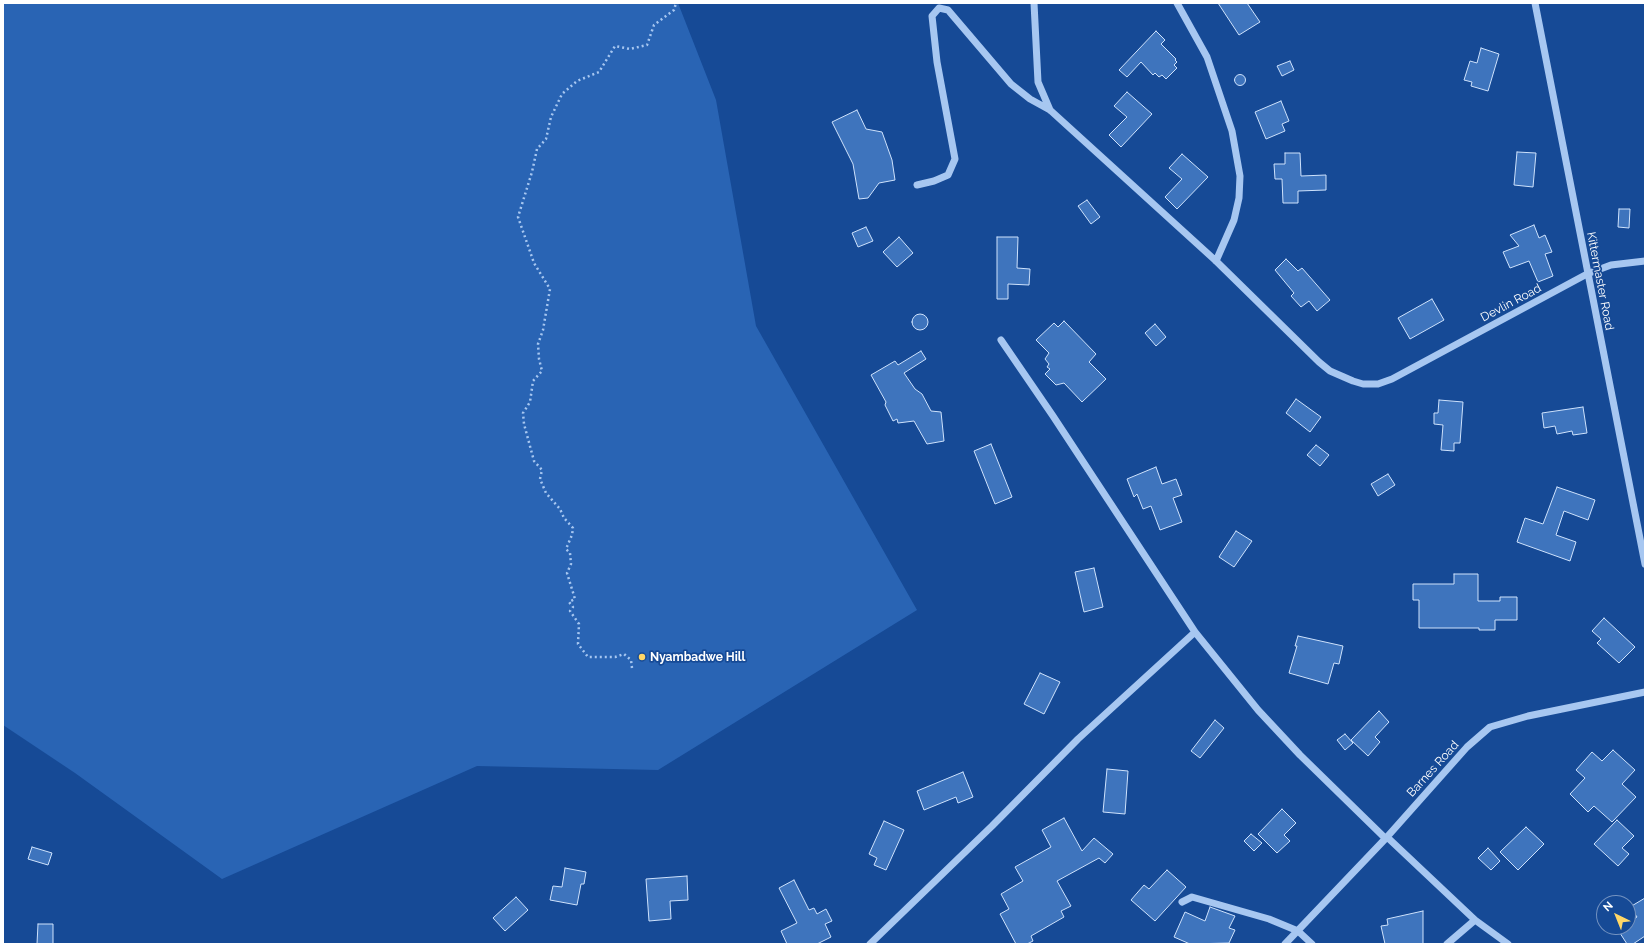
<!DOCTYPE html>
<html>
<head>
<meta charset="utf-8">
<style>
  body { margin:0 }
  #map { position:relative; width:1648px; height:947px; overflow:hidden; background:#164a96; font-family:Raleway,sans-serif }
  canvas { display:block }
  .frame { position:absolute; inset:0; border:4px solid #fff; pointer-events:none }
  .north { position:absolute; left:1596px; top:895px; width:40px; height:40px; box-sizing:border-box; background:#164a96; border:1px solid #7392c0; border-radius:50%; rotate:317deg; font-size:11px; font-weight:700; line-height:16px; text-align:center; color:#fff }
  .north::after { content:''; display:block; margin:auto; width:14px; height:18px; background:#ffd767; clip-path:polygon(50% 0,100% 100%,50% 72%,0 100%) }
</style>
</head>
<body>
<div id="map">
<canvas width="1648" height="947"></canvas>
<div class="frame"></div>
<div class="north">N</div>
</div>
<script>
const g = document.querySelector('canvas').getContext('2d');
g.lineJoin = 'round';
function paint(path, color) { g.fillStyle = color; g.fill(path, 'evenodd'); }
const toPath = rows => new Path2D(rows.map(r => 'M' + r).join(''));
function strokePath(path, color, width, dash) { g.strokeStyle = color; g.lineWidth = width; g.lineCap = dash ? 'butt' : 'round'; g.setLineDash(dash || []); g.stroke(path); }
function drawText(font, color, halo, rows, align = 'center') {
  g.font = font + ' Raleway,sans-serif'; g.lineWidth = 3.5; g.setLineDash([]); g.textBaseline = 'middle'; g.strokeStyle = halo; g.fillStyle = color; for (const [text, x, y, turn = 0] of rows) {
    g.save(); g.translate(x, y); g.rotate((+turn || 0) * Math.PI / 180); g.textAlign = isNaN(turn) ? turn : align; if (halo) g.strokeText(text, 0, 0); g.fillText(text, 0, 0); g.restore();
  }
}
const green = toPath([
  [3,3,678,3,716,100,756,326,917,610,658,770,477,766,222,879,75,773,3,725]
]);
const building = toPath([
  [1218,3,1247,3,1260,22,1239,35,1218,3],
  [1156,31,1165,40,1161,44,1176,59,1175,60,1177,62,1174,65,1177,68,1166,79,1162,75,1159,77,1155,73,1153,75,1141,62,1127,77,1119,70,1156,31],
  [1481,48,1499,54,1488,91,1471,86,1472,82,1464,80,1470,61,1477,63,1481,48],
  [1290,61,1294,70,1282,76,1277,66,1290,61],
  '1234.5 80a5.5 5.5 0 1 1 11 0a5.5 5.5 0 1 1-11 0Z',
  [1127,92,1152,114,1121,147,1109,135,1127,117,1114,106,1127,92],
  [1281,101,1289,121,1282,124,1285,131,1266,139,1255,112,1281,101],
  [857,110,866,129,882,132,892,160,895,180,879,183,868,198,859,199,853,164,832,122,857,110],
  [1517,152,1536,153,1533,187,1514,185,1517,152],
  [1285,153,1300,153,1301,176,1326,175,1326,190,1298,191,1298,203,1283,203,1282,179,1275,179,1274,164,1285,164,1285,153],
  [1182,154,1208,177,1177,209,1165,197,1182,179,1169,168,1182,154],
  [1087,200,1100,217,1091,224,1078,206,1087,200],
  [1619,209,1630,209,1629,228,1618,227,1619,209],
  [1534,225,1539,238,1545,235,1552,252,1545,254,1553,276,1538,282,1529,261,1510,268,1503,252,1519,246,1510,235,1534,225],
  [866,227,873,241,858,247,852,233,866,227],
  [899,237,913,253,897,267,883,252,899,237],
  [997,237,1018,237,1017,268,1030,269,1029,285,1008,284,1008,299,997,299,997,237],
  [1286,259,1298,271,1302,268,1330,300,1317,311,1309,301,1301,307,1291,296,1294,293,1275,270,1286,259],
  [1432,299,1444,320,1410,339,1398,318,1432,299],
  '912 322a8 8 0 1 1 16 0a8 8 0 1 1-16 0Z',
  [1064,321,1096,354,1089,362,1106,379,1082,402,1064,383,1056,385,1045,374,1050,369,1047,367,1049,364,1045,359,1049,353,1036,340,1054,323,1058,327,1064,321],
  [1155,324,1166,337,1156,346,1145,333,1155,324],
  [921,351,926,359,904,373,915,389,922,394,931,411,941,412,944,441,927,444,914,421,898,423,897,419,893,421,885,405,886,402,871,375,895,361,898,365,921,351],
  [1296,399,1321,417,1310,432,1286,413,1296,399],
  [1439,400,1463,402,1460,443,1454,443,1454,451,1441,450,1443,425,1434,424,1434,413,1438,413,1439,400],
  [1583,407,1587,433,1573,435,1572,431,1557,434,1555,426,1544,428,1542,413,1583,407],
  [991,444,1012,497,995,504,974,451,991,444],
  [1316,445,1329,455,1320,466,1307,455,1316,445],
  [1156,467,1162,484,1176,479,1182,495,1173,498,1182,522,1160,530,1151,506,1143,509,1137,494,1134,497,1127,479,1156,467],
  [1388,474,1395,485,1378,496,1371,484,1388,474],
  [1557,487,1595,500,1588,520,1564,511,1556,535,1576,542,1570,561,1517,542,1525,518,1543,524,1557,487],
  [1236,531,1252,541,1234,567,1219,557,1236,531],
  [1094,568,1103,607,1084,612,1075,572,1094,568],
  [1454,574,1478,574,1478,601,1500,601,1500,597,1517,597,1517,620,1495,620,1495,630,1479,630,1479,628,1419,628,1419,600,1413,600,1413,584,1454,584,1454,574],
  [1604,618,1635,647,1619,663,1597,643,1601,639,1592,631,1604,618],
  [1298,636,1343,646,1339,664,1334,663,1328,684,1289,673,1297,646,1295,646,1298,636],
  [1040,673,1060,682,1044,714,1024,704,1040,673],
  [1379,711,1389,722,1375,737,1380,742,1368,756,1351,740,1379,711],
  [1215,720,1224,728,1200,758,1191,751,1215,720],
  [1345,734,1353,743,1345,750,1337,740,1345,734],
  [1613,750,1635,770,1622,784,1636,797,1612,822,1594,806,1588,812,1570,794,1585,778,1576,770,1592,752,1602,761,1613,750],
  [1107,769,1128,771,1125,814,1103,812,1107,769],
  [963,772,973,797,958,803,956,797,924,810,917,791,963,772],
  [1282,809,1296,823,1284,835,1290,841,1277,853,1258,834,1282,809],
  [1064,818,1082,851,1094,838,1113,854,1105,863,1099,858,1057,881,1071,906,1061,911,1064,917,1031,936,1033,941,1027,944,1016,944,1000,914,1009,909,1001,894,1023,881,1015,867,1051,847,1042,830,1064,818],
  [1617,820,1634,836,1622,848,1629,854,1618,866,1594,844,1617,820],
  [884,821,904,830,886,870,874,865,877,858,869,854,884,821],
  [1526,827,1544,844,1518,870,1500,852,1526,827],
  [1251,834,1262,843,1254,851,1244,841,1251,834],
  [32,847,52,853,48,865,28,859,32,847],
  [1488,848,1500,861,1491,870,1478,858,1488,848],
  [565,868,586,872,584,884,581,884,577,905,550,900,553,886,562,887,565,868],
  [1167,870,1186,887,1155,921,1131,900,1144,885,1149,889,1167,870],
  [687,876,688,900,670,901,671,919,649,921,646,879,687,876],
  [794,880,809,910,814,908,817,914,826,909,832,921,825,924,831,937,817,944,787,944,781,931,797,923,779,888,794,880],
  [516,897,528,910,505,931,493,918,516,897],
  [1645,898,1645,936,1633,944,1627,944,1618,930,1622,927,1628,927,1628,923,1637,917,1630,907,1645,898],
  [1210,907,1235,916,1229,928,1235,930,1229,943,1190,944,1174,937,1185,912,1205,921,1210,907],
  [1423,911,1423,944,1385,944,1381,926,1388,925,1387,919,1423,911],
  [38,924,53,924,53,944,37,944,38,924]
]);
const path = toPath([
  [632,668,631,660,624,654,615,657,588,657,578,644,579,624,570,611,573,607,569,602,575,599,567,573,571,564,570,553,566,549,572,535,573,528,564,518,560,509,546,493,540,479,542,470,534,461,524,424,523,413,530,402,533,381,542,371,539,359,538,344,543,330,550,289,534,263,518,217,532,172,537,149,546,139,551,117,562,94,577,81,599,72,615,46,630,49,647,45,654,25,674,10,676,3]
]);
const minor = toPath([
  [1034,3,1038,82,1050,110],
  [1177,3,1207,57,1232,131,1240,176,1239,198,1234,220,1216,261],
  [1535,3,1645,564],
  [917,185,934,181,948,175,955,159,937,62,932,16,939,8,948,10,1011,84,1030,99,1050,110,1216,261,1319,362,1330,371,1353,381,1363,384,1378,384,1392,379,1587,274,1611,265,1645,261],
  [1001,340,1053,416,1195,632,1258,710,1300,755,1385,838],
  [1387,837,1475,920,1508,944],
  [1182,902,1192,897,1269,919,1298,931,1312,944],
  [870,944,992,826,1078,739,1195,632],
  [1285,944,1387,837,1467,747,1490,727,1528,716,1645,692],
  [1447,944,1475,920]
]);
const markers = [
  [642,657,4,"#ffd767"]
];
const streetNames = [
  ["Kittermaster Road",1600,281,79],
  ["Devlin Road",1511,303,-28],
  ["Barnes Road",1433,769,-48]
];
const poiNames = [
  ["Nyambadwe Hill",650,657]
];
paint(green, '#2964b4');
paint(building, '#3e74bd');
strokePath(building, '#cee2fc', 1);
strokePath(path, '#a7c7f1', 2.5, [2, 3]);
strokePath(minor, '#a7c7f1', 7);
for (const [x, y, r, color] of markers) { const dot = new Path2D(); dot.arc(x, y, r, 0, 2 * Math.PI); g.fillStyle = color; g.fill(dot); strokePath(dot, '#164a96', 1.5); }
drawText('12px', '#fff', '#164a96', streetNames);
drawText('bold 12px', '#fff', '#164a96', poiNames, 'left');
</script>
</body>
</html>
